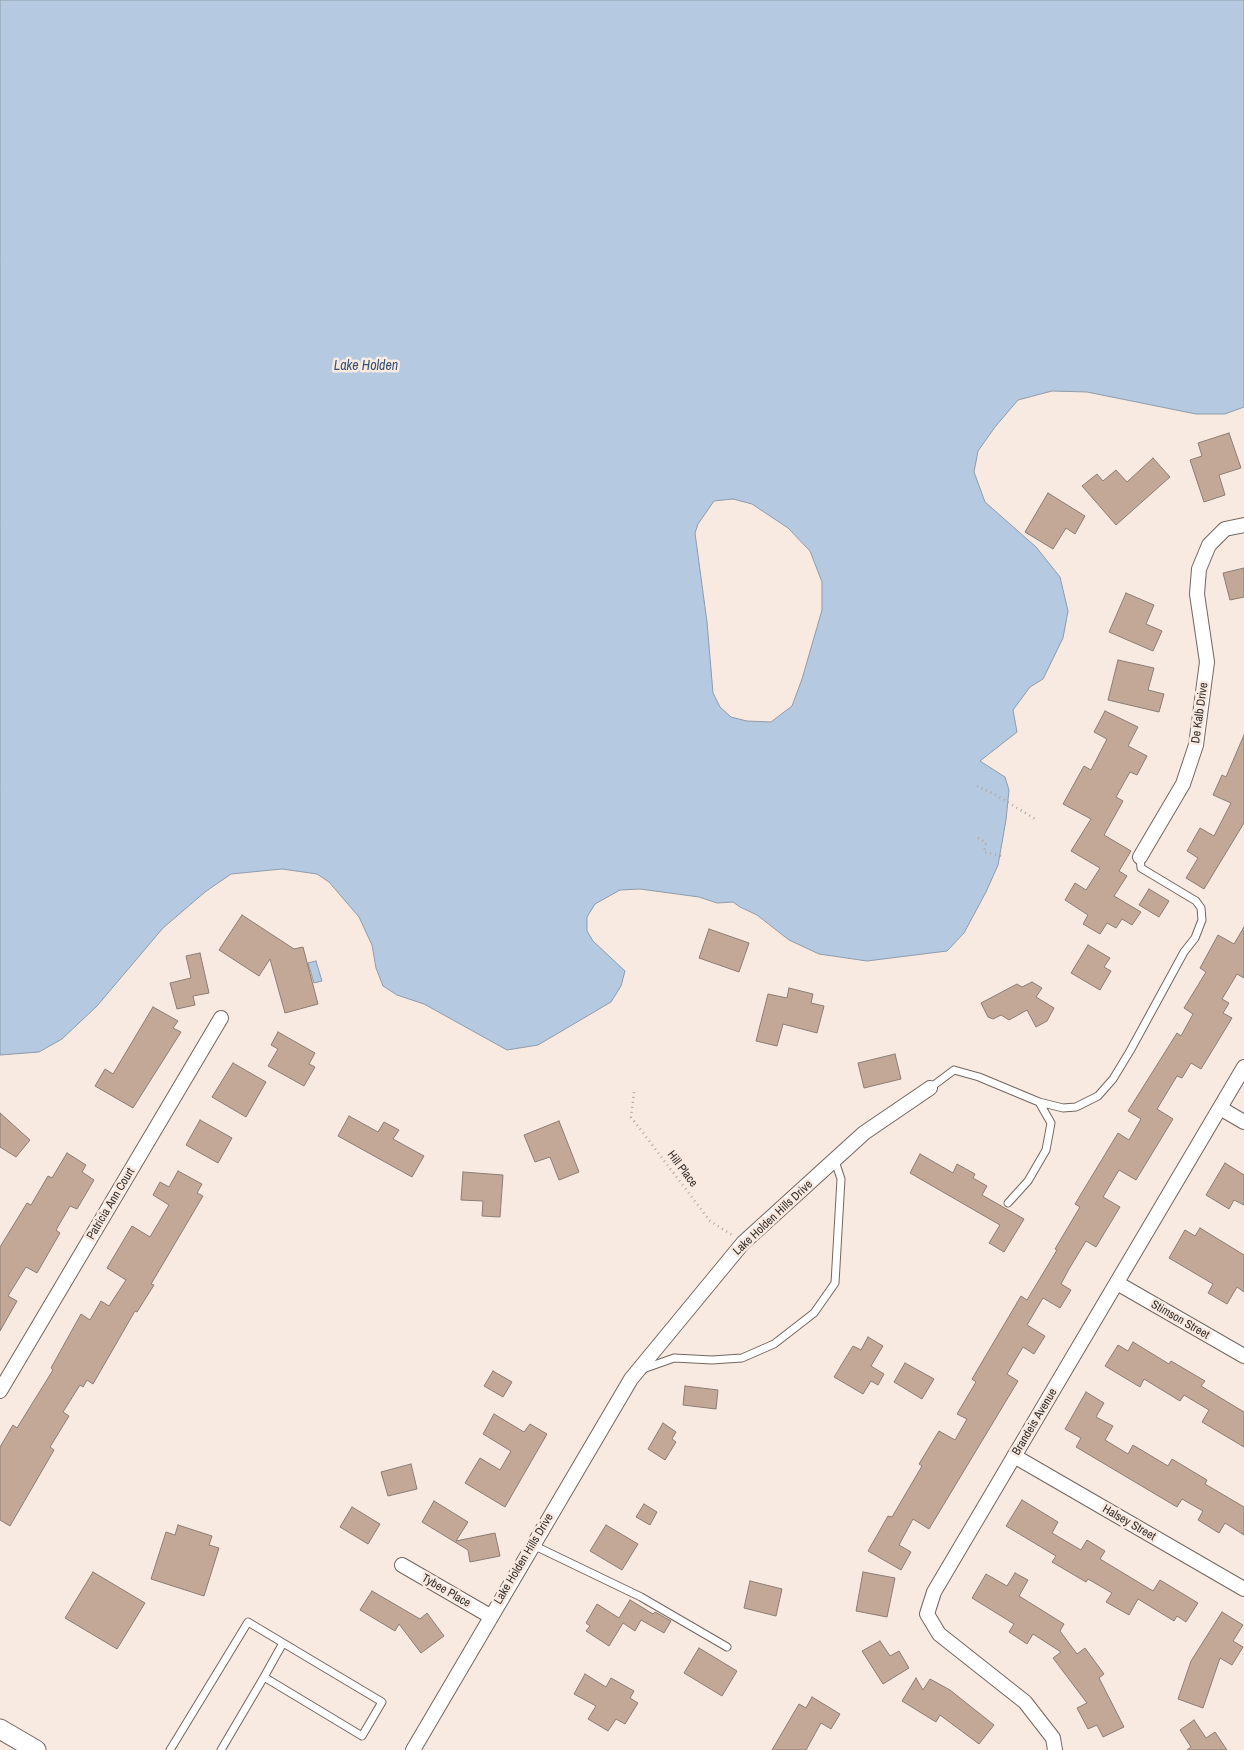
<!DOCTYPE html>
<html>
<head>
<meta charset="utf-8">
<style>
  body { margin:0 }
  canvas { display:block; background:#f9eae1 }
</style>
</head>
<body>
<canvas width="1244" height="1750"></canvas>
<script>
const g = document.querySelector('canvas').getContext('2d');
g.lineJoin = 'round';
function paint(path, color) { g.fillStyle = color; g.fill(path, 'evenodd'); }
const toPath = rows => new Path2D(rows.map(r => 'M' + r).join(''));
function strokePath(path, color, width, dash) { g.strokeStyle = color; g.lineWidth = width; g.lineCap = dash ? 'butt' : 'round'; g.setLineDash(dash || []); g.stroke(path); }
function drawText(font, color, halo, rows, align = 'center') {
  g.font = font + ' "Archivo Narrow",sans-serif'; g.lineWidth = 5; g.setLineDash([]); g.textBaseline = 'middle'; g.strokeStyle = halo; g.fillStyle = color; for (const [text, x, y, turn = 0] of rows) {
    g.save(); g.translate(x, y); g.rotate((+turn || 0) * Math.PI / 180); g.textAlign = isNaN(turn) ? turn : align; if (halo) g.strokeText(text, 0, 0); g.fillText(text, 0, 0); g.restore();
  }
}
const water = toPath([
  [0,0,1244,0,1244,407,1225,414,1196,414,1087,392,1052,391,1018,400,995,427,978,451,974,472,985,502,1036,547,1060,577,1068,611,1063,638,1043,679,1030,687,1013,710,1017,732,980,761,1005,777,1009,790,1006,820,998,865,986,892,964,933,947,951,867,961,819,954,789,940,757,915,740,907,733,902,717,903,699,897,640,889,620,890,595,904,587,917,587,931,593,941,625,971,621,986,611,1002,538,1045,507,1050,424,1004,397,995,383,986,376,968,372,945,359,917,329,882,317,874,282,869,231,874,205,892,163,928,97,1006,62,1039,39,1052,0,1055,0,0],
  [733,499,752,504,788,528,810,551,822,582,822,610,802,679,792,706,771,722,747,721,731,717,720,707,713,693,707,622,695,533,698,524,714,501,733,499],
  [316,961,322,981,314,983,308,963,316,961]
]);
const building = toPath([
  [1229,433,1241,468,1219,475,1225,495,1204,502,1190,460,1202,456,1198,443,1229,433],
  [1153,458,1170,477,1116,525,1082,486,1097,474,1103,481,1116,470,1127,482,1153,458],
  [1048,493,1085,516,1075,534,1066,528,1053,549,1025,532,1048,493],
  [1244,568,1244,597,1230,600,1223,573,1244,568],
  [1126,593,1154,605,1146,624,1162,631,1153,651,1109,632,1126,593],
  [1118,660,1154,668,1148,690,1164,694,1159,712,1108,700,1118,660],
  [1105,711,1138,727,1128,746,1147,756,1137,775,1130,772,1116,797,1123,801,1104,835,1131,851,1119,871,1127,876,1114,896,1141,912,1132,925,1122,919,1116,928,1107,923,1100,934,1083,924,1088,915,1065,900,1075,883,1086,890,1100,868,1071,851,1091,819,1063,804,1084,766,1091,770,1107,739,1094,732,1105,711],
  [1244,735,1244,823,1204,889,1186,878,1198,858,1187,851,1200,828,1214,836,1231,803,1213,795,1222,775,1226,777,1244,735],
  [1149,889,1169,901,1159,917,1139,905,1149,889],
  [242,915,294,949,303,947,318,1004,285,1013,270,959,259,976,219,950,242,915],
  [1244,927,1244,978,1237,974,1222,999,1229,1003,1223,1013,1232,1018,1201,1069,1191,1063,1182,1078,1177,1076,1157,1109,1173,1119,1136,1180,1119,1170,1103,1197,1120,1207,1096,1247,1086,1241,1069,1269,1061,1284,1071,1290,1060,1308,1043,1298,1027,1325,1045,1336,1034,1354,1023,1347,1007,1374,1018,1381,929,1529,913,1519,899,1545,911,1552,901,1570,868,1551,888,1516,892,1517,922,1466,919,1464,939,1431,955,1440,967,1419,957,1414,976,1382,972,1379,1021,1296,1027,1300,1057,1250,1055,1249,1080,1207,1075,1204,1118,1133,1129,1140,1141,1119,1128,1111,1177,1033,1181,1036,1193,1014,1184,1008,1206,972,1200,968,1218,935,1234,944,1244,927],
  [709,929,749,943,739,972,699,958,709,929],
  [1088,945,1110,958,1104,967,1111,971,1100,990,1071,973,1088,945],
  [200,953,209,993,193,996,195,1005,177,1009,170,983,191,978,186,956,200,953],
  [1032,982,1042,988,1036,997,1054,1008,1047,1021,1036,1027,1027,1010,1009,1020,1001,1015,993,1019,988,1017,981,1003,1017,984,1022,987,1032,982],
  [789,988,813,994,811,1003,824,1006,817,1033,783,1024,777,1046,756,1041,768,994,787,998,789,988],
  [153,1007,178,1021,173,1028,181,1032,133,1108,95,1086,105,1069,113,1074,153,1007],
  [278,1032,315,1053,309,1064,315,1067,304,1086,268,1066,278,1049,271,1045,278,1032],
  [895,1054,901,1079,864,1088,858,1063,895,1054],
  [233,1063,266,1082,246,1117,212,1097,233,1063],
  [0,1113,30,1140,16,1157,0,1147,0,1113],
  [349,1116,378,1132,384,1122,399,1130,393,1139,424,1156,412,1177,338,1136,349,1116],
  [200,1120,232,1138,218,1163,186,1145,200,1120],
  [559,1121,579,1172,559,1180,550,1157,535,1162,524,1135,559,1121],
  [67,1153,86,1165,82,1172,94,1180,77,1209,70,1206,56,1230,60,1233,37,1273,26,1267,8,1296,17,1301,0,1331,0,1247,27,1203,31,1205,48,1176,52,1178,67,1153],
  [920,1154,953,1173,957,1164,975,1174,973,1178,987,1186,982,1195,1024,1219,1004,1252,989,1243,1000,1225,910,1173,920,1154],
  [1225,1163,1244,1175,1244,1205,1234,1200,1229,1209,1206,1195,1225,1163],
  [178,1171,202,1184,197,1193,203,1196,157,1274,151,1284,154,1285,137,1312,135,1311,93,1384,87,1380,83,1387,80,1385,63,1412,69,1416,50,1447,54,1450,10,1526,0,1520,0,1447,13,1425,17,1428,53,1370,51,1368,81,1314,90,1320,101,1301,109,1306,126,1280,107,1268,132,1226,150,1237,169,1205,153,1195,160,1182,169,1187,178,1171],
  [463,1172,503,1175,500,1217,482,1216,483,1201,461,1200,463,1172],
  [1200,1228,1244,1255,1244,1292,1237,1287,1227,1304,1208,1293,1213,1284,1169,1258,1185,1230,1195,1236,1200,1228],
  [868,1337,883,1346,871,1366,884,1374,878,1385,871,1381,863,1394,834,1377,853,1346,861,1350,868,1337],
  [1133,1342,1169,1364,1171,1361,1205,1381,1201,1386,1244,1412,1244,1447,1202,1422,1209,1410,1184,1395,1180,1401,1144,1379,1140,1387,1105,1366,1118,1345,1128,1351,1133,1342],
  [905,1363,934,1379,922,1399,894,1382,905,1363],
  [493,1371,512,1382,503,1397,484,1386,493,1371],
  [685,1386,718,1390,716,1409,683,1405,685,1386],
  [1086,1392,1104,1403,1096,1417,1113,1426,1105,1440,1128,1454,1133,1445,1168,1466,1172,1459,1207,1480,1205,1484,1244,1507,1244,1535,1225,1523,1219,1533,1198,1520,1203,1511,1182,1499,1177,1507,1076,1447,1081,1438,1065,1429,1086,1392],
  [494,1414,524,1432,530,1424,547,1434,505,1507,465,1483,480,1458,500,1470,511,1451,483,1434,494,1414],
  [663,1423,676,1432,672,1439,676,1442,665,1460,648,1449,663,1423],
  [411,1464,417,1489,388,1496,381,1472,411,1464],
  [1022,1500,1058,1522,1052,1533,1081,1550,1087,1540,1105,1551,1100,1559,1153,1591,1160,1580,1198,1603,1186,1622,1177,1616,1174,1621,1138,1599,1129,1615,1106,1602,1112,1593,1088,1579,1086,1582,1052,1562,1056,1556,1006,1526,1022,1500],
  [434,1501,468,1522,456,1541,495,1533,500,1556,470,1562,468,1550,422,1522,434,1501],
  [644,1504,657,1512,650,1525,636,1517,644,1504],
  [352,1507,380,1524,368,1544,340,1527,352,1507],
  [178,1525,212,1536,209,1545,219,1548,204,1596,151,1579,166,1532,175,1535,178,1525],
  [606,1525,638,1544,622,1570,590,1551,606,1525],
  [93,1572,145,1603,117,1649,65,1618,93,1572],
  [863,1572,895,1578,887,1617,856,1611,863,1572],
  [1015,1573,1028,1580,1019,1596,1064,1624,1060,1631,1077,1654,1085,1648,1104,1674,1099,1678,1124,1727,1103,1737,1097,1725,1088,1729,1077,1708,1087,1703,1053,1658,1061,1652,1033,1634,1027,1644,1009,1632,1014,1624,972,1598,986,1574,1007,1586,1015,1573],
  [750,1581,782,1589,776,1616,744,1608,750,1581],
  [372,1591,420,1619,427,1613,444,1636,421,1653,399,1624,395,1631,360,1610,372,1591],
  [630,1600,653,1614,655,1612,671,1621,664,1633,641,1620,635,1631,623,1623,609,1646,586,1631,590,1626,586,1623,597,1604,619,1618,630,1600],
  [1222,1612,1243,1625,1233,1641,1243,1647,1232,1665,1220,1658,1203,1708,1178,1699,1191,1661,1222,1612],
  [880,1641,890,1656,899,1651,909,1668,883,1684,862,1651,880,1641],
  [699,1648,737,1671,722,1696,684,1673,699,1648],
  [585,1674,606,1687,611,1678,634,1691,630,1698,638,1703,625,1724,616,1719,608,1731,588,1719,596,1706,574,1694,585,1674],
  [916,1678,923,1690,930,1679,950,1690,994,1725,979,1744,940,1715,936,1722,902,1701,916,1678],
  [812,1697,840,1714,831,1729,821,1723,806,1750,772,1750,799,1704,806,1708,812,1697],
  [1194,1720,1206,1738,1215,1732,1227,1750,1187,1750,1191,1747,1180,1730,1194,1720]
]);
const path = toPath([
  [977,786,996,795,1037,820],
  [978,838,986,843,984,852,1002,856],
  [634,1092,631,1117,710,1221,732,1235]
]);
const lane = toPath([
  [930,1088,954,1070,979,1077,1039,1102,1051,1123,1046,1150,1028,1181,1008,1203],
  [1039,1102,1063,1108,1076,1107,1098,1096,1113,1079,1130,1051,1184,952,1195,938,1202,920,1201,908,1196,901,1141,868,1140,857],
  [643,1369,674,1358,712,1360,742,1358,774,1344,814,1313,835,1283,841,1179,835,1161],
  [533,1545,641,1597,727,1647],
  [264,1677,283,1643],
  [170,1750,248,1622,382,1702,362,1736,264,1677,221,1750]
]);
const street = toPath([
  [1140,857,1183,784,1196,745,1207,662,1197,594,1199,569,1209,545,1225,529,1244,525],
  [1220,1108,1244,1122],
  [1117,1283,1244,1356],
  [0,1391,221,1018],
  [1014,1456,1244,1589],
  [402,1565,490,1616],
  [413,1750,631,1379,743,1243,864,1133,930,1088],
  [1055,1750,1053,1738,1025,1702,939,1634,927,1614,934,1592,1244,1067]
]);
const secondary = toPath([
  [0,1729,36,1750]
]);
const streetNames = [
  ["De Kalb Drive",1200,713,-82],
  ["Hill Place",682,1169,53],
  ["Patricia Ann Court",111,1204,-59],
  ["Lake Holden Hills Drive",773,1218,-43],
  ["Stimson Street",1180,1320,30],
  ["Brandeis Avenue",1035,1422,-59],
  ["Halsey Street",1129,1523,30],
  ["Lake Holden Hills Drive",524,1559,-59],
  ["Tybee Place",446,1591,30]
];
const waterNames = [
  ["Lake Holden",366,366]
];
paint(water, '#b5c9e1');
strokePath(water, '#8e9baa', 1);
paint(building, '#c4a897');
strokePath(building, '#8a7d75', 1);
strokePath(lane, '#73675f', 9);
strokePath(street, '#73675f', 16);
strokePath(secondary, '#73675f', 21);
strokePath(path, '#b1a59e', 2.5, [1, 4]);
strokePath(lane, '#fff', 7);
strokePath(street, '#fff', 14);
strokePath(secondary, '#fff', 19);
drawText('12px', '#342f2b', '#f9eae1', streetNames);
drawText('italic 14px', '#335276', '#f9eae1', waterNames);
</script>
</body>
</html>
